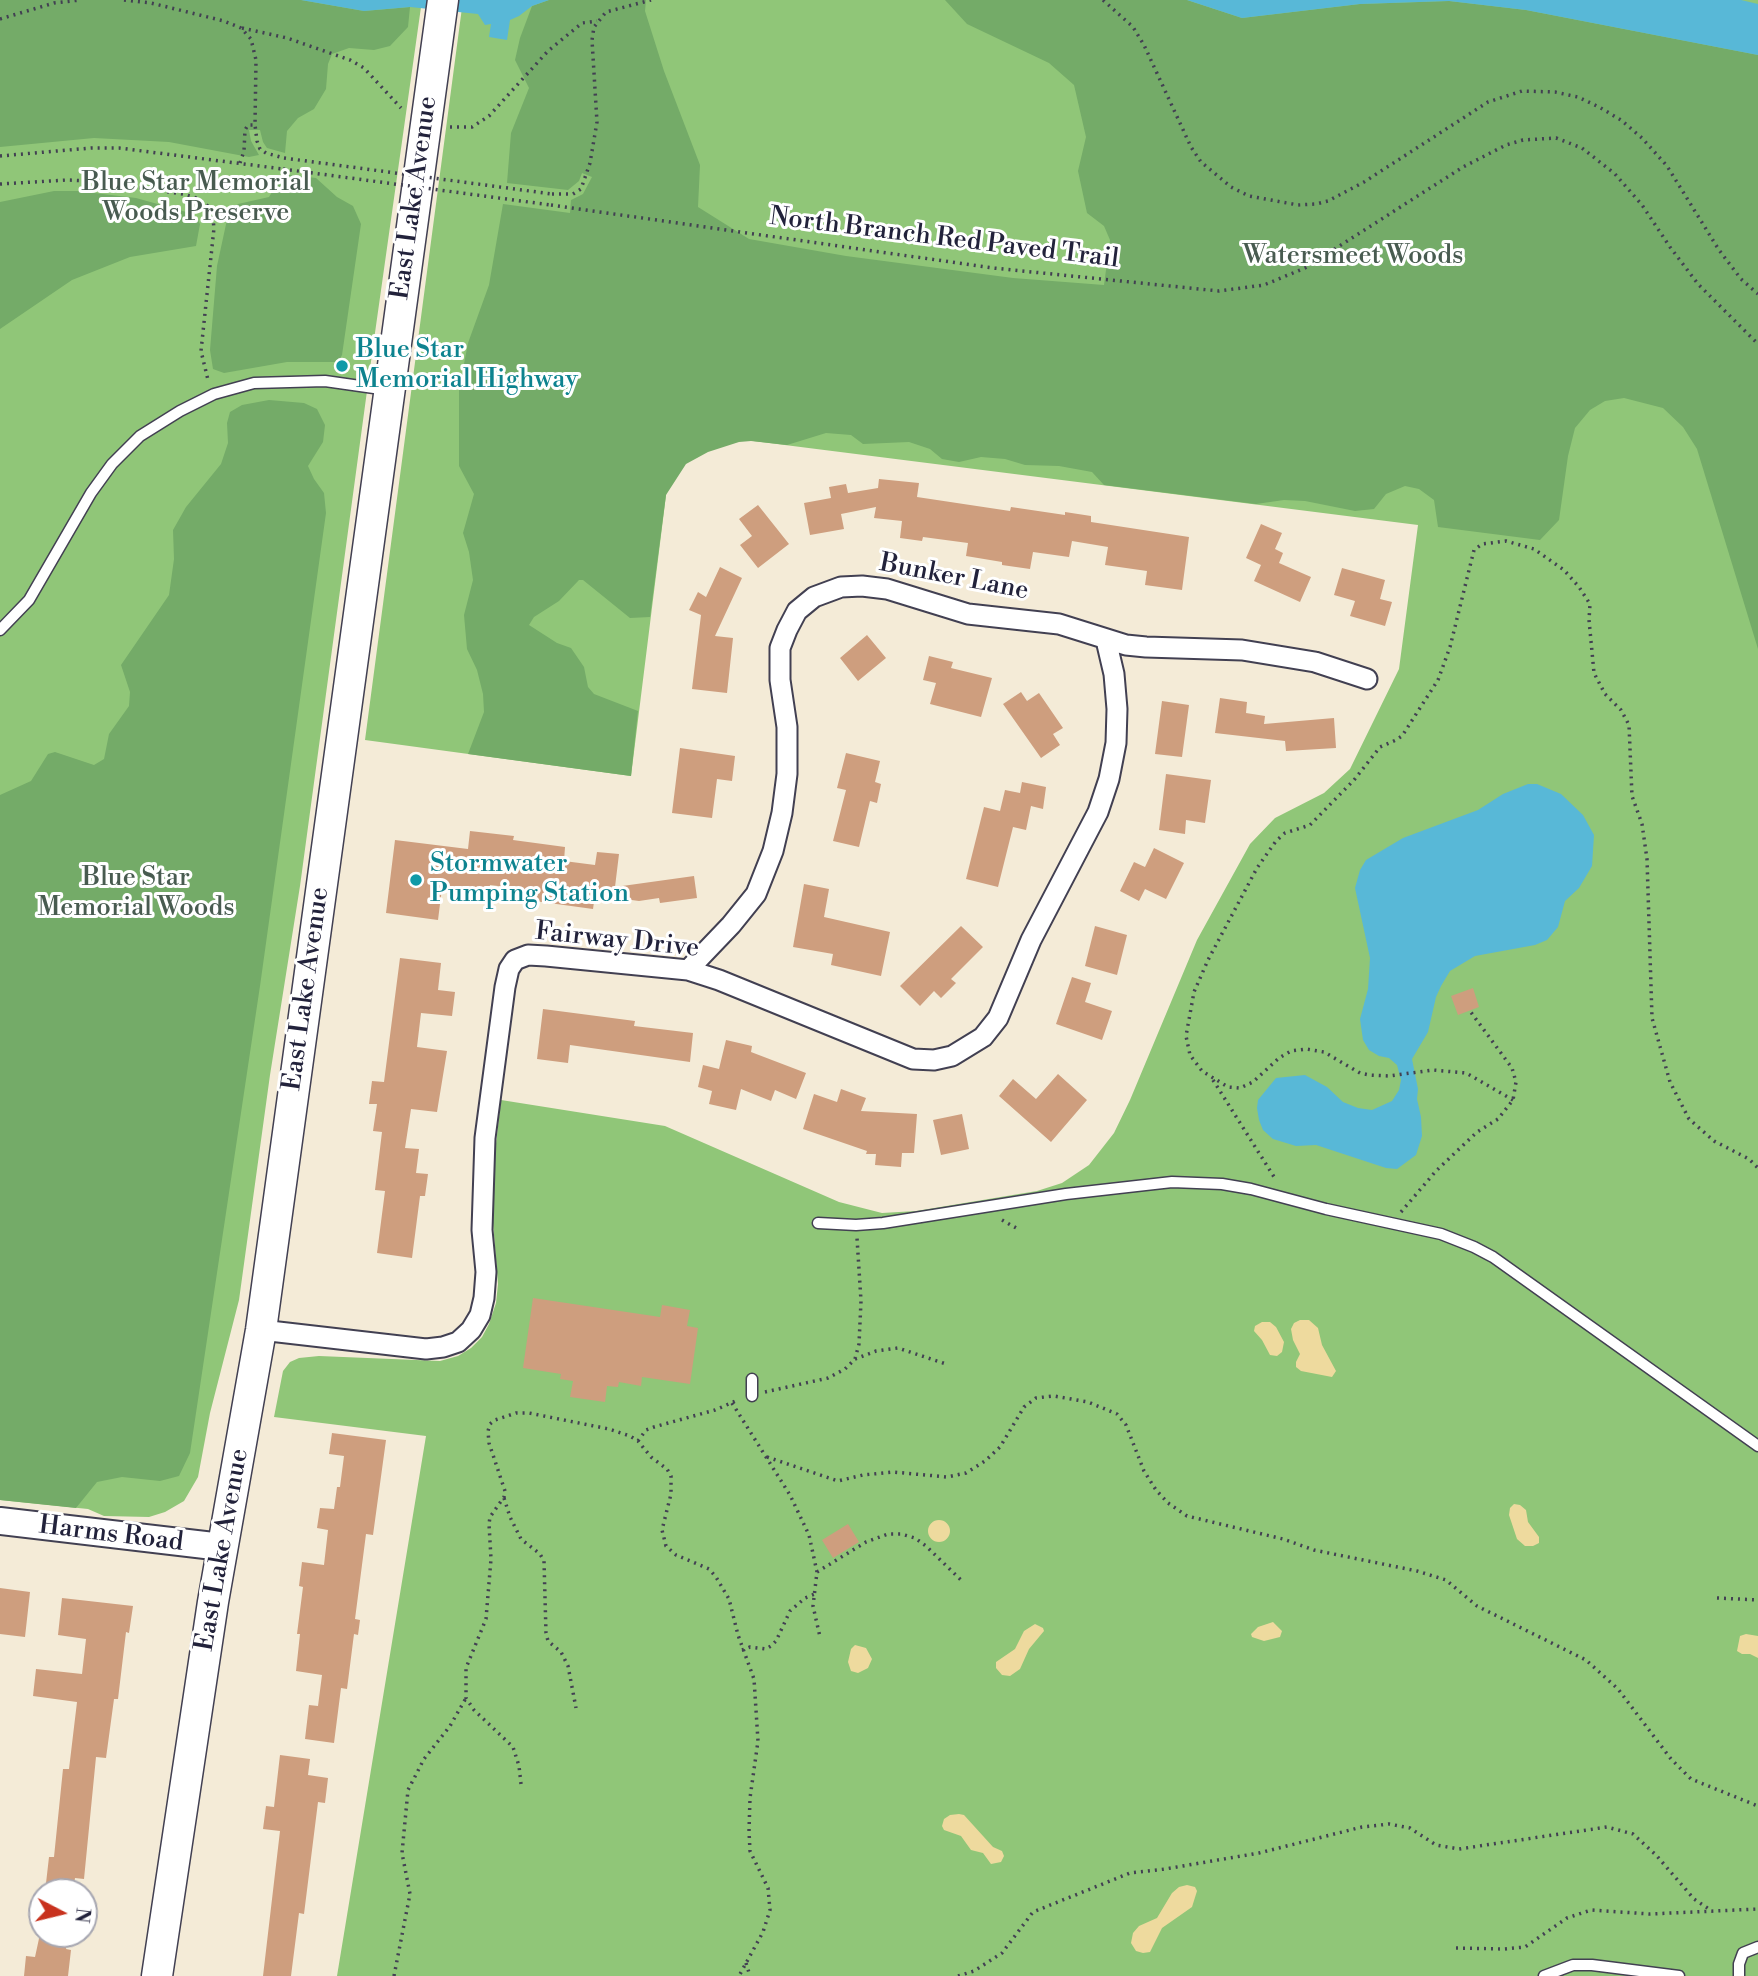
<!DOCTYPE html>
<html>
<head>
<meta charset="utf-8">
<style>
  body { margin:0 }
  #map { position:relative; width:1758px; height:1976px; overflow:hidden; background:#f4ebd7; font-family:"Libre Bodoni",serif }
  canvas { display:block }
  .north { position:absolute; left:28px; top:1878px; width:70px; height:70px; box-sizing:border-box; background:#fff; border:2px solid #a7a7b1; border-radius:50%; rotate:97deg; font-size:19px; font-weight:700; line-height:28px; text-align:center; color:#22223b }
  .north::after { content:''; display:block; margin:auto; width:24px; height:32px; background:#c8321e; clip-path:polygon(50% 0,100% 100%,50% 72%,0 100%) }
</style>
</head>
<body>
<div id="map">
<canvas width="1758" height="1976"></canvas>
<div class="north">N</div>
</div>
<script>
const g = document.querySelector('canvas').getContext('2d');
g.lineJoin = 'round';
function paint(path, color) { g.fillStyle = color; g.fill(path, 'evenodd'); }
const toPath = rows => new Path2D(rows.map(r => 'M' + r).join(''));
function strokePath(path, color, width, dash) { g.strokeStyle = color; g.lineWidth = width; g.lineCap = dash ? 'butt' : 'round'; g.setLineDash(dash || []); g.stroke(path); }
function drawText(font, color, halo, rows, align = 'center') {
  g.font = font + ' "Libre Bodoni",serif'; g.lineWidth = 6; g.setLineDash([]); g.textBaseline = 'middle'; g.strokeStyle = halo; g.fillStyle = color; for (const [text, x, y, turn = 0] of rows) {
    g.save(); g.translate(x, y); g.rotate((+turn || 0) * Math.PI / 180); g.textAlign = isNaN(turn) ? turn : align; if (halo) g.strokeText(text, 0, 0); g.fillText(text, 0, 0); g.restore();
  }
}
const green = toPath([
  [0,0,422,0,372,354,300,886,270,1075,239,1300,210,1413,198,1477,184,1501,165,1512,149,1517,104,1516,88,1509,0,1500],
  [463,0,1758,0,1758,1976,337,1976,426,1436,274,1417,283,1371,290,1362,299,1358,319,1356,440,1361,458,1356,471,1348,482,1337,489,1324,496,1303,498,1284,493,1223,494,1161,501,1100,665,1126,839,1202,882,1213,916,1211,1037,1191,1062,1183,1089,1165,1114,1133,1130,1100,1197,940,1250,844,1275,818,1324,793,1350,769,1399,669,1418,525,674,431,631,776,365,740]
]);
const forest = toPath([
  [0,0,301,0,364,11,410,7,408,27,390,46,374,50,349,48,332,54,328,64,326,89,314,109,298,118,287,131,285,153,267,148,263,142,260,130,249,130,251,141,259,155,249,157,169,142,94,138,0,147],
  [549,0,646,0,645,11,664,71,700,165,698,207,749,239,846,256,1013,278,1104,285,1110,240,1104,226,1087,213,1078,171,1086,137,1074,85,1049,63,967,24,945,0,1187,0,1242,18,1360,4,1449,1,1526,10,1758,55,1758,649,1697,449,1683,427,1663,408,1624,398,1605,401,1590,410,1575,428,1568,456,1559,520,1540,540,1438,527,1434,500,1419,489,1405,486,1386,494,1374,509,1355,511,1305,501,1284,500,1256,504,1104,485,1092,472,1059,466,1025,465,1005,459,981,457,959,462,942,459,930,449,909,442,863,444,851,435,826,433,787,445,751,441,739,442,708,452,686,464,666,495,650,617,630,618,583,580,579,580,559,601,534,617,529,625,557,643,571,648,584,667,588,687,594,694,638,711,631,776,468,754,484,712,483,694,477,670,467,649,464,615,473,580,469,552,463,533,474,494,459,466,459,390,468,343,489,285,503,204,570,213,571,200,583,194,592,177,582,173,579,181,568,190,507,183,511,133,529,88,515,60,520,38,532,6],
  [283,174,316,178,337,197,353,206,361,224,342,355,338,362,287,362,224,373,213,369,210,350,217,266,228,215,238,204,269,197],
  [54,191,78,191,136,198,190,213,197,218,200,224,196,246,130,257,72,280,0,329,0,202],
  [269,400,304,403,317,409,325,425,323,442,308,466,314,479,324,493,326,513,260,986,190,1453,179,1476,160,1481,122,1477,97,1482,76,1508,0,1500,0,795,31,781,48,754,55,752,94,765,104,759,109,734,129,706,130,692,121,665,169,595,174,559,173,530,186,507,221,464,228,443,227,423,230,412,242,405]
]);
const sand = toPath([
  [1300,1320,1309,1320,1318,1328,1322,1345,1336,1371,1332,1377,1301,1371,1296,1367,1296,1362,1300,1354,1293,1340,1291,1329,1294,1323],
  [1262,1322,1270,1322,1276,1327,1284,1342,1282,1352,1277,1356,1270,1355,1262,1340,1254,1331,1255,1326],
  [1514,1504,1520,1505,1526,1510,1528,1522,1539,1537,1539,1543,1533,1546,1525,1546,1517,1539,1509,1515,1510,1508],
  '928 1531a11 11 0 1 1 22 0a11 11 0 1 1-22 0Z',
  [1273,1622,1282,1631,1280,1637,1264,1641,1252,1637,1251,1634,1258,1627],
  [1035,1624,1043,1628,1044,1631,1029,1649,1020,1669,1010,1676,1002,1675,996,1668,996,1662,1015,1649,1024,1631],
  [1746,1634,1758,1636,1758,1658,1750,1654,1742,1654,1737,1651,1740,1636],
  [855,1645,866,1648,872,1659,868,1668,858,1673,851,1671,848,1662,851,1649],
  [959,1814,964,1815,993,1847,1002,1851,1004,1856,1001,1862,991,1864,983,1853,971,1850,961,1836,944,1830,942,1826,944,1819,950,1815],
  [1187,1885,1195,1887,1197,1891,1192,1907,1162,1928,1150,1952,1143,1953,1136,1951,1131,1943,1133,1933,1139,1926,1157,1918,1172,1893,1179,1887]
]);
const water = toPath([
  [301,0,549,0,532,6,519,16,510,20,507,40,489,37,491,24,485,25,478,14,410,7,364,11],
  [1187,0,1741,0,1758,4,1758,55,1526,10,1449,1,1360,4,1242,18],
  [1528,784,1537,784,1561,794,1583,815,1594,835,1592,866,1579,888,1565,901,1558,927,1547,940,1535,945,1475,956,1450,971,1441,986,1436,997,1428,1032,1412,1059,1418,1089,1417,1099,1421,1117,1422,1136,1416,1155,1397,1169,1386,1168,1316,1145,1296,1146,1273,1139,1263,1130,1259,1120,1257,1108,1258,1100,1276,1078,1305,1075,1327,1087,1343,1102,1358,1108,1372,1110,1392,1101,1399,1090,1401,1080,1397,1065,1389,1058,1379,1056,1369,1050,1363,1040,1360,1019,1368,989,1370,958,1355,888,1360,870,1366,860,1403,838,1478,810,1503,794]
]);
const building = toPath([
  [879,479,919,483,917,497,1010,511,1011,507,1065,515,1065,512,1091,516,1091,522,1189,537,1182,590,1145,585,1147,571,1105,565,1108,547,1072,541,1069,557,1033,552,1030,569,1002,565,1002,562,966,556,968,543,923,537,922,541,900,538,902,521,874,518,876,507,841,514,844,529,810,535,804,503,831,498,829,487,846,484,848,493,878,488],
  [758,505,789,544,758,568,740,545,752,536,739,519],
  [1261,524,1282,533,1275,549,1283,553,1279,563,1311,577,1300,602,1254,581,1261,565,1246,558],
  [720,567,742,578,715,636,733,638,727,693,692,689,701,615,689,610,698,592,706,597],
  [1342,568,1385,580,1380,599,1392,602,1385,626,1350,616,1355,601,1334,595],
  [867,635,886,658,858,681,840,658],
  [929,656,953,662,951,668,992,678,981,717,930,704,936,683,923,680],
  [1021,692,1027,701,1039,693,1063,728,1053,734,1060,745,1041,758,1003,704],
  [1220,698,1247,702,1246,713,1265,716,1264,724,1334,718,1336,748,1286,751,1285,741,1215,733],
  [1162,701,1189,705,1182,757,1155,754],
  [680,748,735,756,732,781,717,779,712,818,672,813],
  [846,753,880,761,875,782,881,784,877,803,870,801,859,847,833,841,846,790,837,788],
  [1166,774,1211,780,1205,823,1186,820,1185,834,1159,830],
  [1022,782,1046,787,1043,809,1031,806,1026,830,1013,827,998,887,966,879,984,807,1000,811,1005,790,1020,793],
  [470,831,514,836,513,840,565,847,564,861,595,865,597,852,619,854,615,887,694,876,697,898,660,903,659,898,639,901,595,895,593,909,520,899,521,889,490,885,489,894,442,888,438,920,386,913,395,840,468,849],
  [1154,848,1184,863,1166,899,1145,889,1139,901,1120,891,1134,862,1145,867],
  [804,884,829,889,824,917,890,932,881,976,831,965,833,954,793,947],
  [961,926,983,947,951,979,956,983,941,998,934,991,920,1006,900,986],
  [1095,926,1127,935,1117,975,1085,966],
  [400,958,441,963,438,990,455,992,452,1016,421,1013,417,1047,447,1051,437,1112,411,1109,405,1148,419,1149,416,1173,428,1174,425,1196,420,1196,412,1258,377,1253,385,1191,375,1190,382,1132,373,1131,377,1104,369,1104,372,1081,384,1082],
  [1072,977,1091,983,1085,1002,1112,1011,1102,1040,1056,1024],
  [1473,988,1479,1007,1458,1015,1451,996],
  [543,1009,635,1021,634,1026,693,1033,690,1062,570,1045,568,1063,537,1059],
  [726,1040,752,1046,751,1052,806,1073,796,1099,775,1090,771,1101,741,1089,736,1110,709,1104,712,1091,698,1087,703,1065,719,1069],
  [1058,1074,1087,1100,1051,1142,999,1096,1013,1079,1036,1099],
  [841,1089,866,1098,861,1111,917,1114,914,1153,902,1153,901,1167,875,1165,876,1154,866,1154,867,1151,803,1129,814,1094,837,1102],
  [962,1114,969,1149,941,1155,933,1120],
  [533,1298,660,1317,662,1305,690,1310,687,1326,698,1328,690,1384,642,1377,641,1386,619,1382,618,1387,607,1386,605,1402,570,1397,573,1381,560,1379,561,1374,523,1368],
  [332,1433,386,1440,373,1535,366,1534,355,1619,360,1620,358,1635,354,1634,347,1689,341,1688,334,1743,305,1739,309,1705,318,1706,322,1675,296,1671,300,1634,297,1634,303,1587,299,1586,302,1562,324,1565,328,1530,317,1528,320,1508,334,1509,337,1487,340,1487,344,1456,329,1454],
  [848,1524,859,1542,833,1558,822,1540],
  [0,1588,30,1592,25,1637,0,1634],
  [62,1598,133,1606,129,1633,126,1632,118,1699,114,1699,106,1758,96,1757,84,1879,75,1878,73,1892,45,1892,49,1857,54,1857,63,1769,69,1769,77,1702,33,1696,36,1669,82,1674,86,1639,58,1635],
  [280,1755,310,1759,308,1775,328,1778,325,1803,318,1802,304,1914,299,1913,291,1976,263,1976,280,1831,263,1829,266,1806,274,1807],
  [40,1934,68,1934,66,1949,71,1950,68,1976,24,1976,26,1956,35,1957]
]);
const path = toPath([
  [124,0,151,3,224,21,241,28,251,39,256,60,255,125,257,141,260,149,266,153,284,158],
  [1103,0,1133,27,1144,45,1191,147,1201,162,1231,187,1249,196,1298,205,1316,204,1328,201,1364,182,1488,102,1522,91,1555,92,1578,97,1599,107,1621,120,1642,138,1667,166,1719,250,1741,279,1758,294],
  [0,19,54,3,80,0],
  [242,28,287,38,350,60,364,68,401,108],
  [450,127,472,127,489,116,548,51,582,23,597,21],
  [0,156,91,148,119,148,283,169],
  [240,163,244,151,245,130,248,125,255,125],
  [0,184,67,180,91,181,183,194,196,198,206,204,212,211,214,228,201,351,208,380],
  [552,194,573,194,581,189,590,163,597,122,592,40,594,27,606,12,651,0],
  [551,205,993,268,1219,291,1264,285,1305,268,1463,167,1506,145,1523,140,1556,138,1582,148,1615,174,1642,205,1670,247,1698,284,1758,344],
  [1213,1080,1276,1180],
  [1513,1100,1466,1073,1433,1070,1389,1076,1369,1075,1360,1073,1324,1052,1306,1049,1291,1051,1279,1058,1253,1082,1240,1088,1228,1087,1202,1071,1190,1055,1186,1036,1194,992,1208,960,1257,868,1276,841,1285,833,1310,825,1354,780,1380,747,1396,740,1402,736,1438,680,1450,647,1474,550,1482,544,1506,541,1534,549,1564,570,1579,587,1590,604,1589,620,1594,673,1605,694,1621,710,1629,725,1632,796,1642,824,1647,859,1652,1018,1670,1082,1689,1119,1714,1141,1749,1159,1758,1168],
  [1401,1212,1436,1171,1477,1132,1498,1119,1513,1100,1516,1082,1512,1068,1470,1011],
  [1002,1220,1018,1229],
  [855,1359,876,1351,898,1348,946,1364],
  [765,1392,828,1378,845,1369,855,1359,859,1344,861,1301,857,1238],
  [732,1403,790,1495,809,1535,817,1572,813,1606,820,1637],
  [638,1441,646,1430,654,1427,715,1410,738,1400],
  [767,1457,838,1481,863,1475,893,1472,947,1477,966,1473,985,1461,1000,1447,1024,1407,1036,1398,1054,1396,1088,1402,1117,1414,1126,1425,1144,1471,1156,1490,1168,1503,1187,1516,1283,1539,1314,1550,1417,1571,1446,1580,1477,1606,1586,1660,1618,1689,1671,1759,1691,1779,1758,1806],
  [504,1498,510,1517,521,1539,540,1554,544,1561,546,1633,548,1641,561,1652,568,1666,576,1708],
  [817,1572,866,1542,888,1534,901,1534,915,1538,926,1546,962,1581],
  [1717,1598,1758,1600],
  [742,1650,750,1647,766,1649,771,1646,776,1641,790,1611,805,1598,815,1594],
  [521,1784,519,1766,513,1747,474,1710,466,1698,466,1668,486,1619,491,1559,489,1524,490,1517,504,1497,505,1491,489,1443,488,1431,490,1424,495,1420,516,1413,529,1413,609,1429,630,1436,638,1441,651,1457,667,1469,671,1476,671,1494,662,1530,666,1546,676,1555,709,1569,716,1577,729,1599,738,1635,754,1679,758,1741,750,1798,749,1831,750,1851,768,1888,770,1910,763,1932,739,1976],
  [1456,1948,1504,1949,1525,1947,1567,1918,1591,1910,1650,1914,1758,1909],
  [746,1963,750,1976],
  [394,1976,410,1894,402,1853,408,1790,424,1759,450,1726,466,1698],
  [958,1976,974,1971,1002,1953,1033,1912,1130,1873,1165,1869,1259,1853,1362,1827,1389,1824,1410,1828,1436,1845,1459,1849,1607,1827,1633,1834,1656,1855,1694,1899,1712,1911]
]);
const service = toPath([
  [0,630,29,600,91,493,112,464,140,436,180,411,214,394,254,383,325,381,388,390],
  [818,1223,856,1225,883,1223,1066,1194,1172,1182,1222,1184,1251,1189,1326,1209,1441,1234,1474,1247,1493,1257,1758,1446],
  [752,1396,752,1379],
  [1544,1976,1573,1965,1592,1965,1679,1976],
  [1739,1976,1739,1964,1743,1953,1758,1947]
]);
const minor = toPath([
  [688,970,731,925,756,894,773,851,782,813,787,774,787,727,780,680,780,648,787,630,797,611,814,597,841,587,862,586,887,589,968,614,1059,624,1126,645,1146,647,1242,650,1315,662,1367,679],
  [261,1330,426,1349,443,1347,458,1342,471,1330,480,1315,484,1298,486,1272,482,1230,485,1138,505,987,509,969,515,960,528,955,546,956,688,970,719,980,913,1059,934,1060,952,1056,983,1037,998,1018,1031,940,1098,812,1109,779,1116,743,1117,709,1114,674,1106,640]
]);
const secondary = toPath([
  [0,1521,222,1547]
]);
const primary = toPath([
  [157,1976,213,1602,261,1330,443,0]
]);
const pathBridge = toPath([
  [284,158,552,194],
  [283,169,551,205]
]);
const markers = [
  [342,366,7,"#0f9aa8"],
  [416,880,7,"#0f9aa8"]
];
const parkNames = [
  ["Blue Star Memorial",196,184],
  ["Woods Preserve",196,214],
  ["Watersmeet Woods",1353,257],
  ["Blue Star",136,879],
  ["Memorial Woods",136,909]
];
const streetNames = [
  ["East Lake Avenue",415,198,-82],
  ["North Branch Red Paved Trail",944,239,7],
  ["Bunker Lane",954,578,11],
  ["Fairway Drive",617,941,6],
  ["East Lake Avenue",307,989,-82],
  ["Harms Road",111,1535,7],
  ["East Lake Avenue",223,1550,-80]
];
const cultureNames = [
  ["Blue Star",356,351],
  ["Memorial Highway",356,381],
  ["Stormwater",430,865],
  ["Pumping Station",430,895]
];
paint(green, '#90c678');
paint(forest, '#74ab68');
paint(sand, '#eeda9e');
paint(water, '#58b8d7');
paint(building, '#ce9e7e');
strokePath(service, '#424052', 13);
strokePath(minor, '#424052', 23);
strokePath(secondary, '#424052', 30);
strokePath(primary, '#424052', 33);
strokePath(path, '#424052', 3.5, [2, 5]);
strokePath(service, '#fff', 10);
strokePath(minor, '#fff', 19);
strokePath(secondary, '#fff', 26);
strokePath(primary, '#fff', 30);
strokePath(pathBridge, '#424052', 3.5, [2, 5]);
for (const [x, y, r, color] of markers) { const dot = new Path2D(); dot.arc(x, y, r, 0, 2 * Math.PI); g.fillStyle = color; g.fill(dot); strokePath(dot, '#fff', 2.5); }
drawText('26px', '#485b50', '#fff', parkNames);
drawText('26px', '#22223b', '#fff', streetNames);
drawText('26px', '#0d838f', '#fff', cultureNames, 'left');
</script>
</body>
</html>
